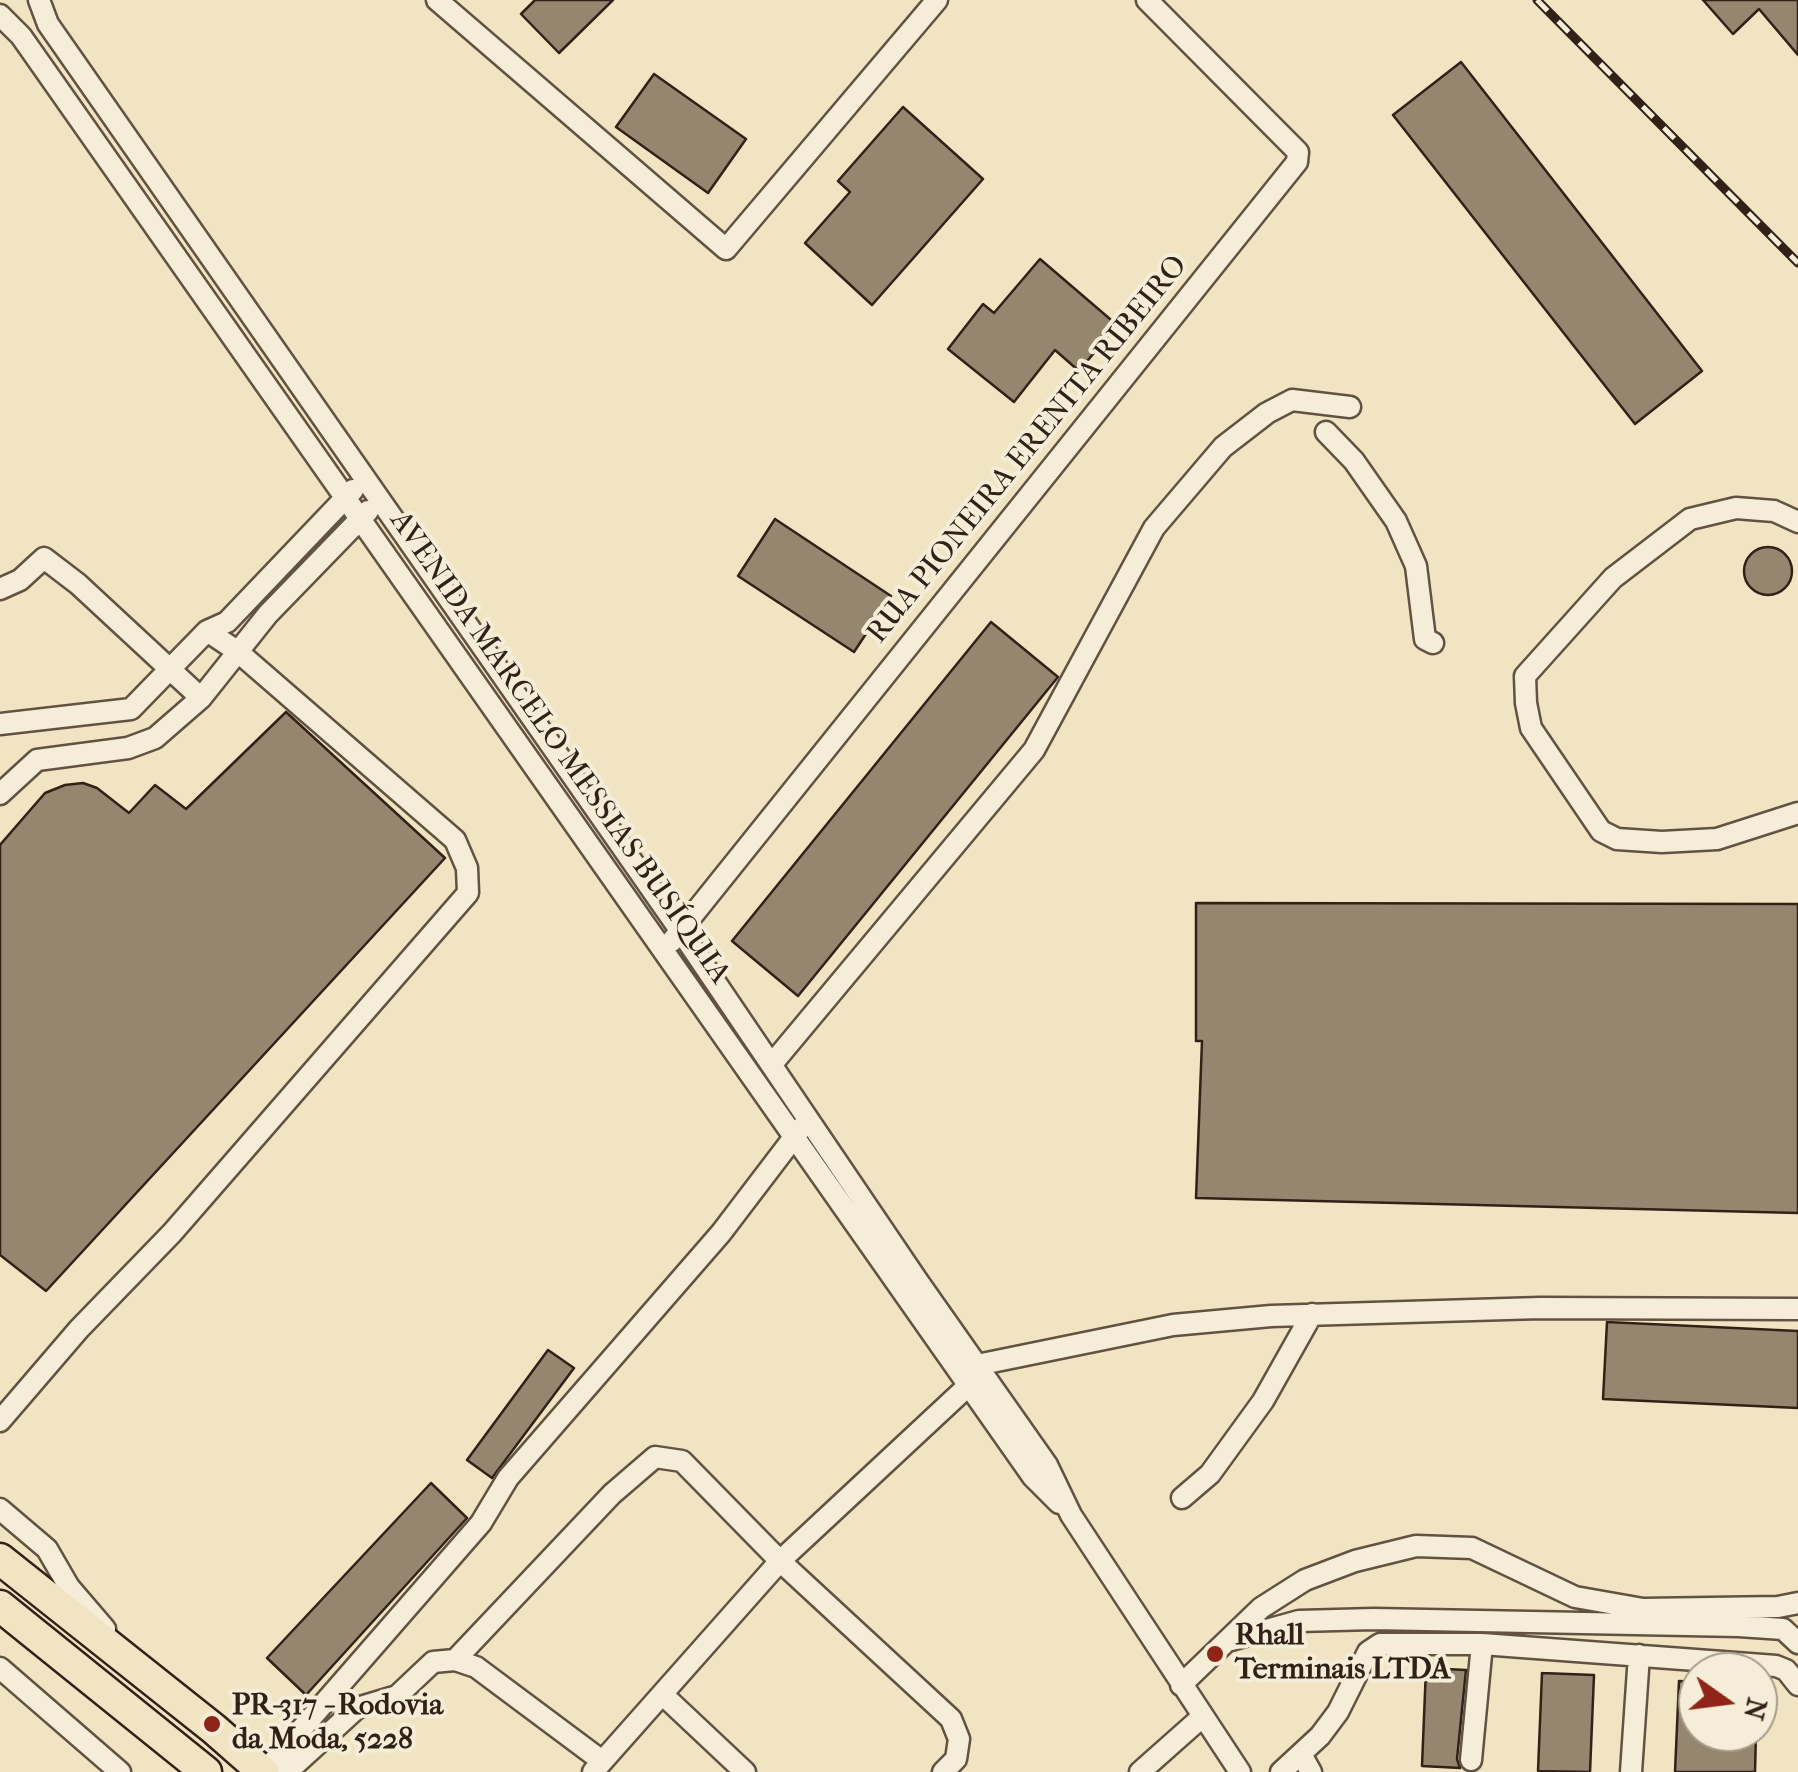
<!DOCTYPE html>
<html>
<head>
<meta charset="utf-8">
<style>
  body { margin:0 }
  #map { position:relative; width:1798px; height:1772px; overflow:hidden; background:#f0e4c2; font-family:"IM FELL French Canon",serif }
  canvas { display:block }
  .north { position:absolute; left:1678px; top:1652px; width:100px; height:100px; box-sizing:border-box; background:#f5edd7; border:2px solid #a79b8a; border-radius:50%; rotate:104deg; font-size:28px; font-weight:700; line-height:40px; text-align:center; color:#322117 }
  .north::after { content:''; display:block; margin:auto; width:35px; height:45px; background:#8f2418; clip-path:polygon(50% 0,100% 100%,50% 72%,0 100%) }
</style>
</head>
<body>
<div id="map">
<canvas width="1798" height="1772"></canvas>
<div class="north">N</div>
</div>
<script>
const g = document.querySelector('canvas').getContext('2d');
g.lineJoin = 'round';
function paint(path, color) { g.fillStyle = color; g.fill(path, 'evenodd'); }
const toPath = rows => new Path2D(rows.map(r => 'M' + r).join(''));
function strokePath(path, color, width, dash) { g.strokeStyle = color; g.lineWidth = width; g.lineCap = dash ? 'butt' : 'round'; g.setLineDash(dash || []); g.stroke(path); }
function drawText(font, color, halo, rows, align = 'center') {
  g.font = font + ' "IM FELL French Canon",serif'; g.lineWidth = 8; g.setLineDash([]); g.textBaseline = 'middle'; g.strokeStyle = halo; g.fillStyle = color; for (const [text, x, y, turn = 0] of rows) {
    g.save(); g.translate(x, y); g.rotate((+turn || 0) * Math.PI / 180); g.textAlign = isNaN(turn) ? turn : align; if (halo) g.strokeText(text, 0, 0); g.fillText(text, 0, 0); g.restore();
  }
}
const building = toPath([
  [535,0,613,0,559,53,521,14,535,0],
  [1703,0,1798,0,1798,55,1759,9,1733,34,1703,0],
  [1461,62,1702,371,1635,424,1393,115,1461,62],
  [654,74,746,139,708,193,616,127,654,74],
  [903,107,983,179,872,305,805,243,850,192,838,181,903,107],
  [1040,259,1117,325,1079,371,1055,350,1014,402,948,349,983,304,994,313,1040,259],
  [775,519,891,596,854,652,738,576,775,519],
  '1744 571a24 24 0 1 1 48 0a24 24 0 1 1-48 0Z',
  [991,622,1058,677,798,996,732,941,991,622],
  [286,712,445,858,46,1291,0,1255,0,845,45,793,65,785,83,783,97,788,129,813,155,785,186,809,286,712],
  [1196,903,1798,904,1798,1213,1196,1198,1202,1041,1196,1041,1196,903],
  [1607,1322,1798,1331,1798,1408,1603,1399,1607,1322],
  [548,1350,574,1368,492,1478,467,1460,548,1350],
  [431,1483,467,1518,306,1695,267,1658,431,1483],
  [1426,1668,1466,1670,1457,1759,1460,1768,1422,1766,1426,1668],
  [1542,1673,1594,1675,1590,1772,1538,1771,1542,1673],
  [1679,1681,1698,1682,1698,1732,1756,1732,1755,1772,1675,1772,1679,1681]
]);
const minor = toPath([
  [39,0,48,24,680,930,917,1280,1047,1465,1071,1515,1240,1772],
  [437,0,726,249,937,0],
  [0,15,21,36,1033,1477,1059,1503],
  [1326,432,1354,461,1396,521,1416,566,1425,639,1433,643],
  [1798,522,1774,511,1736,508,1690,519,1613,578,1525,676,1526,703,1531,728,1601,831,1617,839,1662,842,1717,839,1798,813],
  [0,589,20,580,44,558,78,584,201,698],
  [0,724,131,709,207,631,227,622,353,490],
  [0,794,37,760,128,748,155,738,201,698,268,614,368,511],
  [672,941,1297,162,1298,152,1147,0],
  [772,1064,1034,750,1154,528,1223,447,1267,413,1292,400,1350,407],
  [977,1365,1173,1325,1271,1316,1540,1308,1798,1309],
  [0,1421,79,1329,172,1233,468,893,467,868,455,840,237,651,207,631],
  [1182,1498,1210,1474,1263,1401,1312,1314],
  [0,1509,47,1549,69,1587,105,1629],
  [1231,1640,1299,1621,1374,1619,1739,1626,1783,1629,1798,1643],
  [455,1660,612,1494,655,1457,682,1461,780,1561,951,1719,959,1739,956,1759,943,1772],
  [0,1668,120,1772],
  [1181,1685,1261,1608,1305,1580,1355,1561,1416,1546,1472,1548,1575,1597,1643,1609,1778,1607,1798,1603],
  [662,1694,745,1772],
  [1301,1754,1311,1772],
  [1471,1760,1482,1644],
  [264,1772,481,1523,508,1478,721,1233,801,1128],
  [287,1772,357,1708,397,1696,433,1662,455,1660,476,1667,602,1761],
  [593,1772,780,1561,969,1385],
  [1140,1772,1202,1717],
  [1281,1772,1320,1736,1338,1712,1368,1652,1380,1644,1482,1644,1776,1666,1786,1670,1798,1685],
  [1631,1772,1639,1655]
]);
const highway = toPath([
  [0,1559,214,1729,263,1772],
  [0,1606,206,1772]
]);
const rail = toPath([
  [1537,0,1798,263]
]);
const markers = [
  [1215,1654,10,"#8f2418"],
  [212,1724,10,"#8f2418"]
];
const streetNames = [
  ["RUA PIONEIRA ERENITA RIBEIRO",1028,450,-51],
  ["AVENIDA MARCELO MESSIAS BUSÍQUIA",559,748,55]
];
const poiNames = [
  ["Rhall",1235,1637],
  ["Terminais LTDA",1235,1671],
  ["PR-317 - Rodovia",232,1707],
  ["da Moda, 5228",232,1741]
];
paint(building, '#958670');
strokePath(building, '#322117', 2.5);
strokePath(minor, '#625242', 25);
strokePath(highway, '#322117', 35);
strokePath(minor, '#f5edd7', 20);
strokePath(highway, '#f0e4c2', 30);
strokePath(rail, '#322117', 9);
strokePath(rail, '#f5edd7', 5, [15]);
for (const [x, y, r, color] of markers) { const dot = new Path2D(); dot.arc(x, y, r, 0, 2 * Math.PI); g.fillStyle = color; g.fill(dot); strokePath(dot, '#f5edd7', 4); }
drawText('30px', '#322117', '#f5edd7', streetNames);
drawText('bold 30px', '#322117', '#f5edd7', poiNames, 'left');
</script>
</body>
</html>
